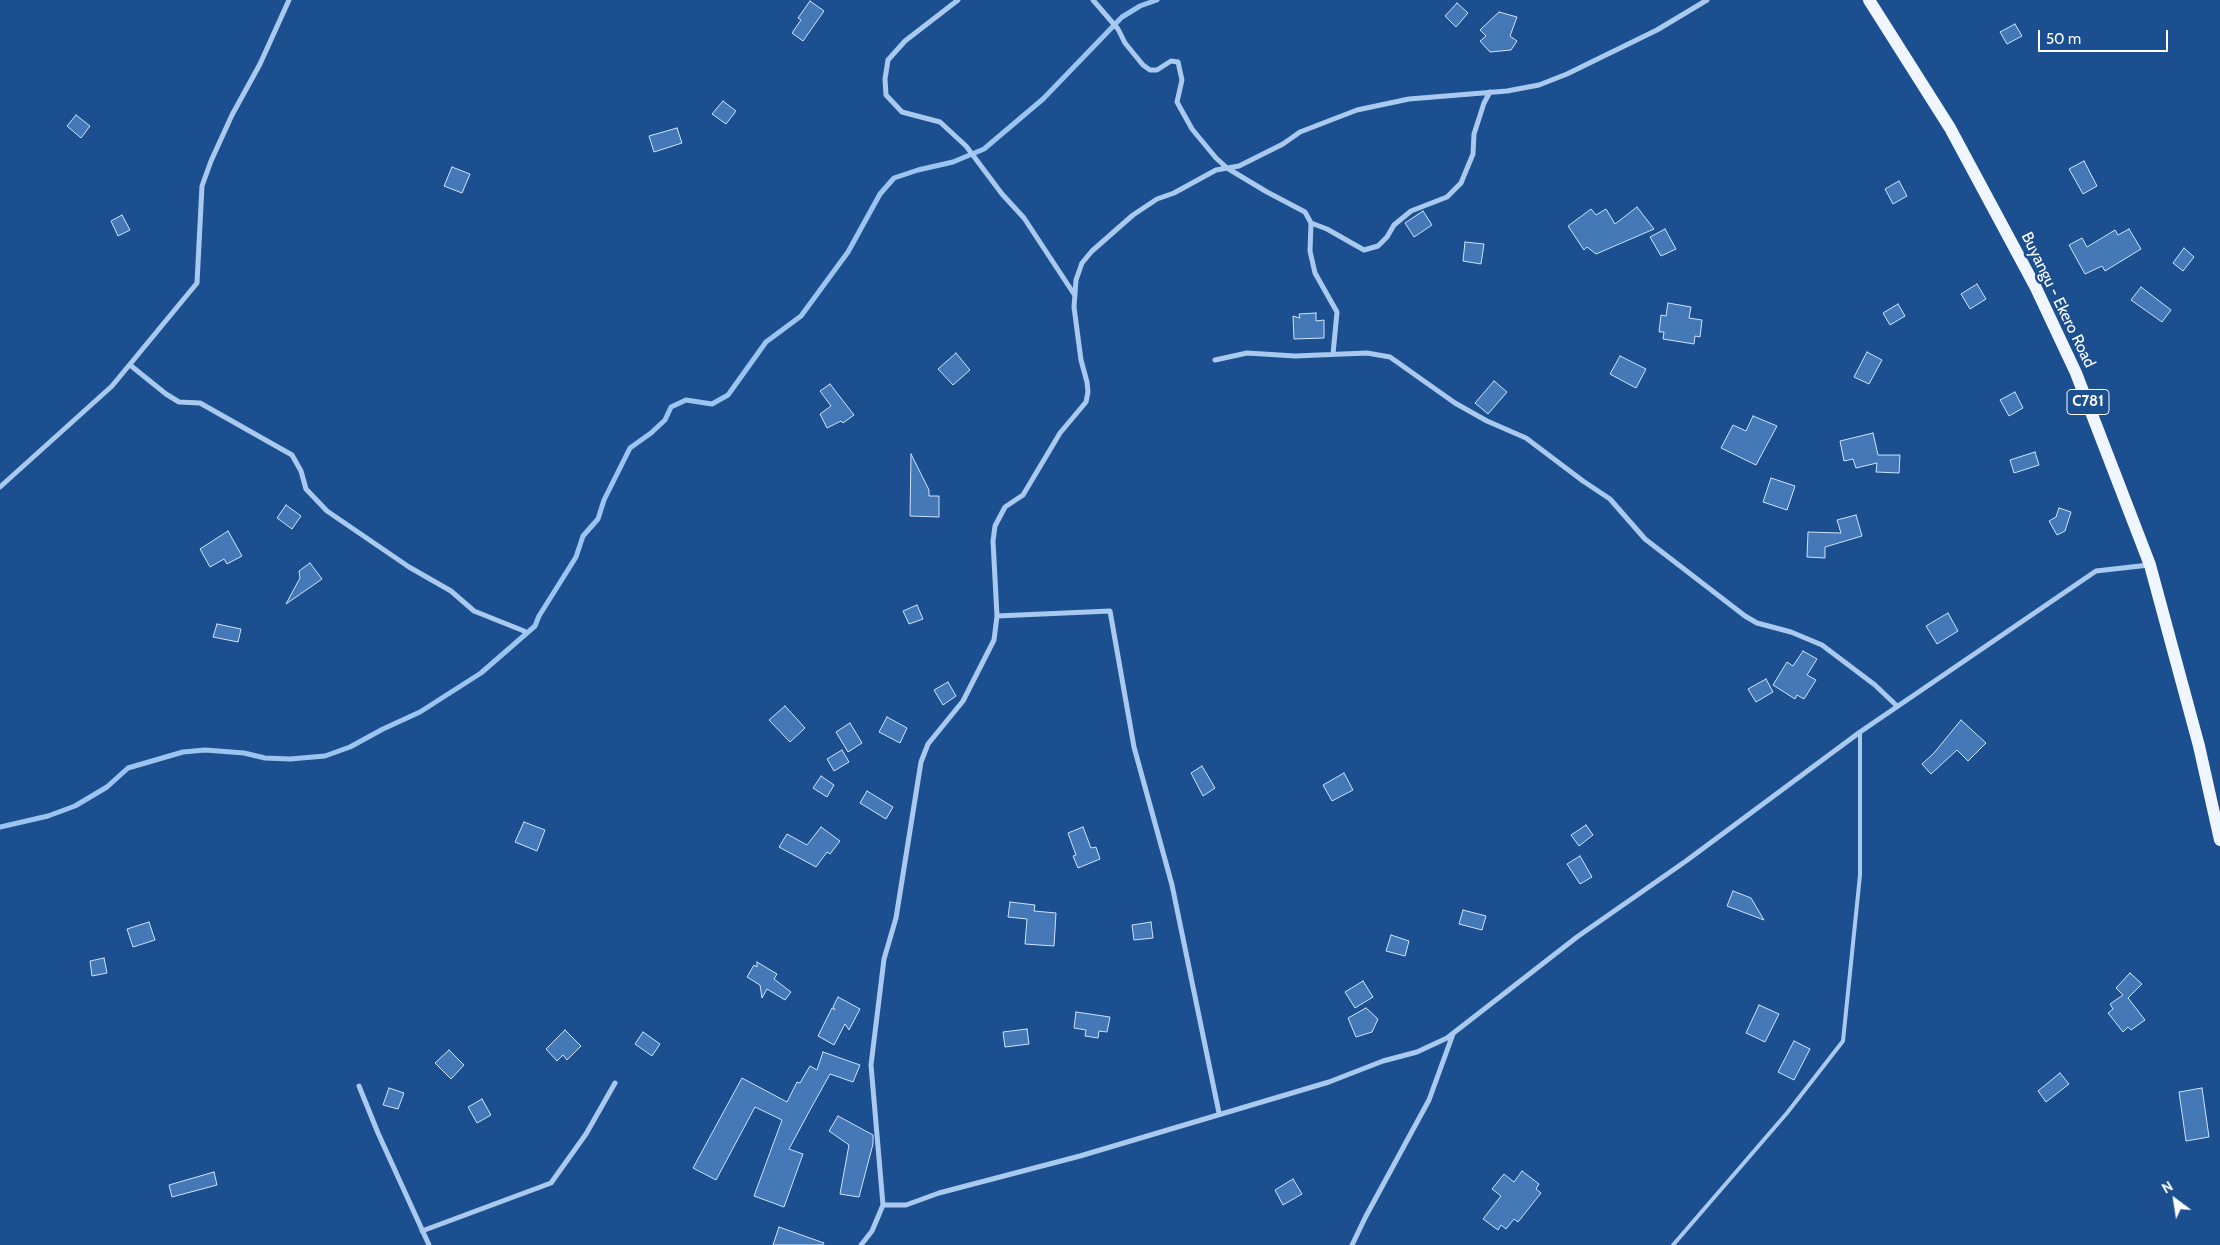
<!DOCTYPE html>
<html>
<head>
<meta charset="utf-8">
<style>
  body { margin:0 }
  #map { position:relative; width:2220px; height:1245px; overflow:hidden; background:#1b4f8f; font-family:Cabin,sans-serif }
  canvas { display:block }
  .north { position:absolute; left:2150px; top:1175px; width:50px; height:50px; -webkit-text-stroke:4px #1b4f8f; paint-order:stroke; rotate:329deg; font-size:14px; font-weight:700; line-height:20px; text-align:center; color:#fff }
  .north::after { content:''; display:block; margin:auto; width:18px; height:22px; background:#fff; clip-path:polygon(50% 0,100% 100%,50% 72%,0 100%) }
  .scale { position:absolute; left:2038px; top:30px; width:130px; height:22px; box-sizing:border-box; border:2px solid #fff; border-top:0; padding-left:6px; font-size:15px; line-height:18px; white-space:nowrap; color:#fff; -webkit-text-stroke:4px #1b4f8f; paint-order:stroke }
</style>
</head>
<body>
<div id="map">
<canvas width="2220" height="1245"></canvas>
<div class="north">N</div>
<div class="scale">50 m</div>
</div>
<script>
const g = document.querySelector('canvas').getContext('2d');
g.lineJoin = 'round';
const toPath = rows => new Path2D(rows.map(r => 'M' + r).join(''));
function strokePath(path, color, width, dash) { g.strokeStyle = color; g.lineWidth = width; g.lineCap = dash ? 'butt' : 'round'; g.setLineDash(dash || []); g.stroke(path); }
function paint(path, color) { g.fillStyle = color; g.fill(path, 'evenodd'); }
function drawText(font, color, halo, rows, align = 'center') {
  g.font = font + ' Cabin,sans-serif'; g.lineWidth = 5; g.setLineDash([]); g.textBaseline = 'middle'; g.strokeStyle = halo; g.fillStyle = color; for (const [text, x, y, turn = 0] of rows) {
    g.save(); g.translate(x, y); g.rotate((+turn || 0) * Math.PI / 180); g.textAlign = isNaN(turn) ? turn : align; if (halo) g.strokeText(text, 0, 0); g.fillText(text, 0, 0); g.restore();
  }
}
const stream = toPath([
  [0,827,48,816,75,806,107,787,128,768,183,752,205,750,244,753,265,758,290,759,325,756,350,747,383,729,420,712,481,673,535,626,539,616,576,557,583,536,598,519,604,500,630,448,651,433,665,420,671,407,686,400,712,404,728,395,766,342,801,316,848,252,880,194,894,178,918,170,953,162,984,149,1043,99,1122,17,1140,6,1157,0]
]);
const building = toPath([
  [810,1,824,11,803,41,792,33,801,20,798,18,810,1],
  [1457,3,1468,13,1456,27,1445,16,1457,3],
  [1499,12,1517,17,1510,36,1517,41,1511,50,1490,52,1480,41,1486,36,1480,30,1499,12],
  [2015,24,2022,36,2007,44,2000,32,2015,24],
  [723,101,736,111,726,124,712,114,723,101],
  [76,115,90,126,81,138,67,126,76,115],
  [677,128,682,143,654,152,649,136,677,128],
  [2084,161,2097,186,2083,194,2069,169,2084,161],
  [452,167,470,174,462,193,444,186,452,167],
  [1899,181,1907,196,1893,204,1885,189,1899,181],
  [1637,207,1654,229,1596,254,1587,247,1584,250,1568,226,1591,209,1596,215,1606,209,1615,224,1637,207],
  [1423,211,1432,225,1414,237,1405,223,1423,211],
  [122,215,130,230,118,236,111,221,122,215],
  [1665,229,1676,249,1661,256,1650,237,1665,229],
  [2129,229,2141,249,2105,271,2102,266,2085,274,2069,245,2082,238,2087,247,2115,230,2118,235,2129,229],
  [1465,242,1484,244,1481,264,1463,261,1465,242],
  [2184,248,2194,257,2183,271,2173,263,2184,248],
  [1977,284,1986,299,1970,309,1961,294,1977,284],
  [2141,287,2171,310,2162,322,2131,300,2141,287],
  [1668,303,1691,307,1689,318,1702,320,1700,337,1695,336,1694,344,1663,339,1664,332,1659,332,1661,315,1666,316,1668,303],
  [1898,304,1905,316,1890,325,1883,313,1898,304],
  [1316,313,1316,321,1324,320,1324,338,1294,339,1293,316,1300,318,1299,314,1316,313],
  [1867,352,1882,360,1869,384,1854,377,1867,352],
  [956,353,970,370,953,385,938,369,956,353],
  [1620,356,1646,369,1636,388,1610,374,1620,356],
  [1494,381,1507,392,1488,414,1475,403,1494,381],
  [830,384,854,415,843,423,841,421,827,428,820,414,831,406,820,391,830,384],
  [2015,392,2023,408,2009,416,2000,400,2015,392],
  [1753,416,1777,426,1756,465,1721,448,1733,425,1746,431,1753,416],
  [1873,433,1878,455,1900,455,1899,473,1876,472,1877,463,1856,468,1853,459,1844,461,1840,441,1873,433],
  [2035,452,2039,465,2014,473,2010,460,2035,452],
  [911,454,929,490,929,496,939,496,939,517,910,516,911,454],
  [1771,478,1795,486,1787,510,1763,502,1771,478],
  [286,505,301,516,292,529,277,518,286,505],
  [2059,508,2071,512,2065,531,2057,535,2049,521,2056,517,2059,508],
  [1856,515,1862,536,1825,547,1825,558,1807,557,1808,532,1841,533,1837,520,1856,515],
  [228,531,242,556,227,564,224,559,210,567,200,549,228,531],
  [310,563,322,579,286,604,300,578,299,571,310,563],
  [917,605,923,619,909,624,903,611,917,605],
  [1948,613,1958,631,1937,644,1926,626,1948,613],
  [217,624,241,629,238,642,213,637,217,624],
  [1803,651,1817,659,1807,675,1816,680,1804,699,1797,695,1795,699,1773,685,1787,662,1793,666,1803,651],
  [1766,679,1773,692,1756,702,1748,689,1766,679],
  [948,682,956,696,943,705,934,690,948,682],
  [785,706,805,728,790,742,769,720,785,706],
  [887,717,907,728,900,743,879,732,887,717],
  [1961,720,1986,743,1968,761,1957,750,1931,774,1922,764,1934,753,1961,720],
  [850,723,862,743,848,752,836,732,850,723],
  [842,750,849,762,834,771,827,759,842,750],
  [1202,766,1215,788,1203,796,1191,773,1202,766],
  [1344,773,1353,790,1332,801,1323,785,1344,773],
  [821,776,834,785,827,797,813,788,821,776],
  [867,791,893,807,886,819,860,803,867,791],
  [524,822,545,830,537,851,515,842,524,822],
  [1586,825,1593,835,1579,846,1571,835,1586,825],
  [821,827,840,841,830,854,827,852,816,867,779,847,787,834,807,845,821,827],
  [1083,827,1091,848,1096,847,1100,859,1078,868,1073,856,1076,855,1068,833,1083,827],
  [1580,856,1592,877,1580,884,1567,864,1580,856],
  [1733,891,1751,898,1764,920,1727,906,1733,891],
  [1010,902,1035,905,1034,911,1056,913,1054,946,1025,944,1027,919,1008,917,1010,902],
  [1463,910,1486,916,1482,930,1459,924,1463,910],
  [149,922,155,940,133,947,127,929,149,922],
  [1151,922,1153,938,1134,940,1132,925,1151,922],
  [1391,935,1409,941,1405,956,1386,951,1391,935],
  [104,958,107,973,92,976,90,961,104,958],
  [757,962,777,974,774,979,791,992,785,1000,767,989,762,998,760,985,747,977,754,965,757,967,757,962],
  [2130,973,2142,984,2128,998,2145,1020,2131,1030,2128,1027,2123,1032,2108,1013,2113,1009,2110,1004,2123,995,2116,988,2130,973],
  [1363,981,1373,997,1355,1008,1345,992,1363,981],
  [838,997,860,1009,849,1030,845,1024,834,1045,818,1036,832,1008,835,1010,833,1007,838,997],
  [1759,1005,1779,1014,1765,1042,1746,1033,1759,1005],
  [1366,1008,1378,1019,1372,1032,1356,1037,1348,1018,1366,1008],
  [1076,1012,1110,1017,1107,1032,1099,1031,1098,1038,1085,1036,1086,1030,1074,1028,1076,1012],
  [1027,1029,1029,1044,1005,1047,1003,1032,1027,1029],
  [565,1030,581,1046,567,1060,563,1055,557,1061,546,1049,565,1030],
  [643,1032,660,1044,652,1056,635,1044,643,1032],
  [1794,1041,1810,1049,1794,1080,1778,1072,1794,1041],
  [449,1050,464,1065,451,1079,435,1063,449,1050],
  [823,1052,860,1065,853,1082,830,1074,810,1110,789,1149,803,1154,784,1207,754,1196,782,1120,755,1107,716,1180,693,1168,742,1078,787,1102,797,1082,800,1083,810,1066,817,1070,823,1052],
  [2060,1073,2069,1084,2046,1102,2038,1091,2060,1073],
  [389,1088,404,1093,398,1109,383,1105,389,1088],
  [2202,1088,2209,1137,2186,1141,2179,1092,2202,1088],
  [482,1099,491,1115,477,1123,468,1107,482,1099],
  [838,1116,873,1135,873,1144,859,1197,840,1194,849,1145,829,1131,838,1116],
  [1522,1171,1539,1184,1536,1189,1541,1193,1518,1222,1514,1219,1506,1229,1501,1225,1498,1230,1483,1219,1501,1196,1492,1189,1504,1174,1514,1182,1522,1171],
  [214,1172,217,1185,172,1197,169,1185,214,1172],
  [1293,1179,1302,1194,1283,1205,1275,1190,1293,1179],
  [779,1227,824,1243,823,1245,773,1245,779,1227]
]);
const lane = toPath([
  [1673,1245,1787,1113,1843,1041,1860,875,1860,732]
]);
const street = toPath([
  [958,0,905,41,888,60,885,79,886,95,902,112,940,122,966,146,1002,194,1024,218,1074,294],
  [1093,0,1118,29,1125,43,1143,65,1150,70,1157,70,1171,61,1178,62,1182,80,1177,102,1192,129,1216,158,1227,168,1267,192,1305,212,1311,223,1310,251,1315,273,1337,312,1333,354],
  [1311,223,1327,229,1364,250,1378,246,1387,237,1394,225,1411,211,1447,197,1461,183,1473,154,1474,134,1484,103,1490,92],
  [1215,360,1247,353,1295,356,1367,353,1390,357,1455,403,1487,421,1526,438,1583,481,1610,499,1645,539,1745,616,1757,623,1791,632,1822,645,1875,685,1897,706],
  [130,365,166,394,179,402,200,403,292,455,301,471,306,489,327,511,409,567,451,591,474,611,524,631],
  [0,487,112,386,197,283,202,186,211,161,232,115,260,64,289,0],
  [997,616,1110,611,1134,747,1172,885,1219,1113],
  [359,1086,378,1133,429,1245],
  [883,1205,871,1065,884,959,896,918,921,762,928,744,963,701,994,640,997,616,993,541,995,526,1005,507,1023,495,1060,433,1086,402,1088,392,1087,382,1081,360,1074,307,1076,280,1082,263,1092,251,1133,215,1157,199,1174,193,1216,170,1239,166,1283,144,1300,132,1357,110,1409,99,1507,91,1539,85,1567,74,1657,30,1707,0],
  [422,1231,551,1183,586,1134,615,1083],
  [861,1245,872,1231,883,1205,906,1205,939,1193,1080,1156,1329,1082,1383,1061,1417,1052,1447,1038,1577,937,1686,861,1860,732,2096,571,2149,565],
  [1352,1245,1366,1216,1429,1100,1453,1034]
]);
const primary = toPath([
  [1869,0,1950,128,2036,288,2076,373,2150,565,2199,746,2220,840]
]);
const shields = [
  [2088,402,42]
];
const shieldNames = [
  ["C781",2088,402]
];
const streetNames = [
  ["Buyangu - Ekero Road",2058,300,64]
];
strokePath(stream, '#9cc4f0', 5);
paint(building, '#4478b7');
strokePath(building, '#cfe3fa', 1);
strokePath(lane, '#a9c9ee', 4);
strokePath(street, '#a9c9ee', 5);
strokePath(primary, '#f0f6ff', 12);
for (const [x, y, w] of shields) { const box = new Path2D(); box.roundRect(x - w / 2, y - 12.5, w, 25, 4); g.fillStyle = '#1b4f8f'; g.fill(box); strokePath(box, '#fff', 1); }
drawText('bold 15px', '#fff', null, shieldNames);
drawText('16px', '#fff', '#1b4f8f', streetNames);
</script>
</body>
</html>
